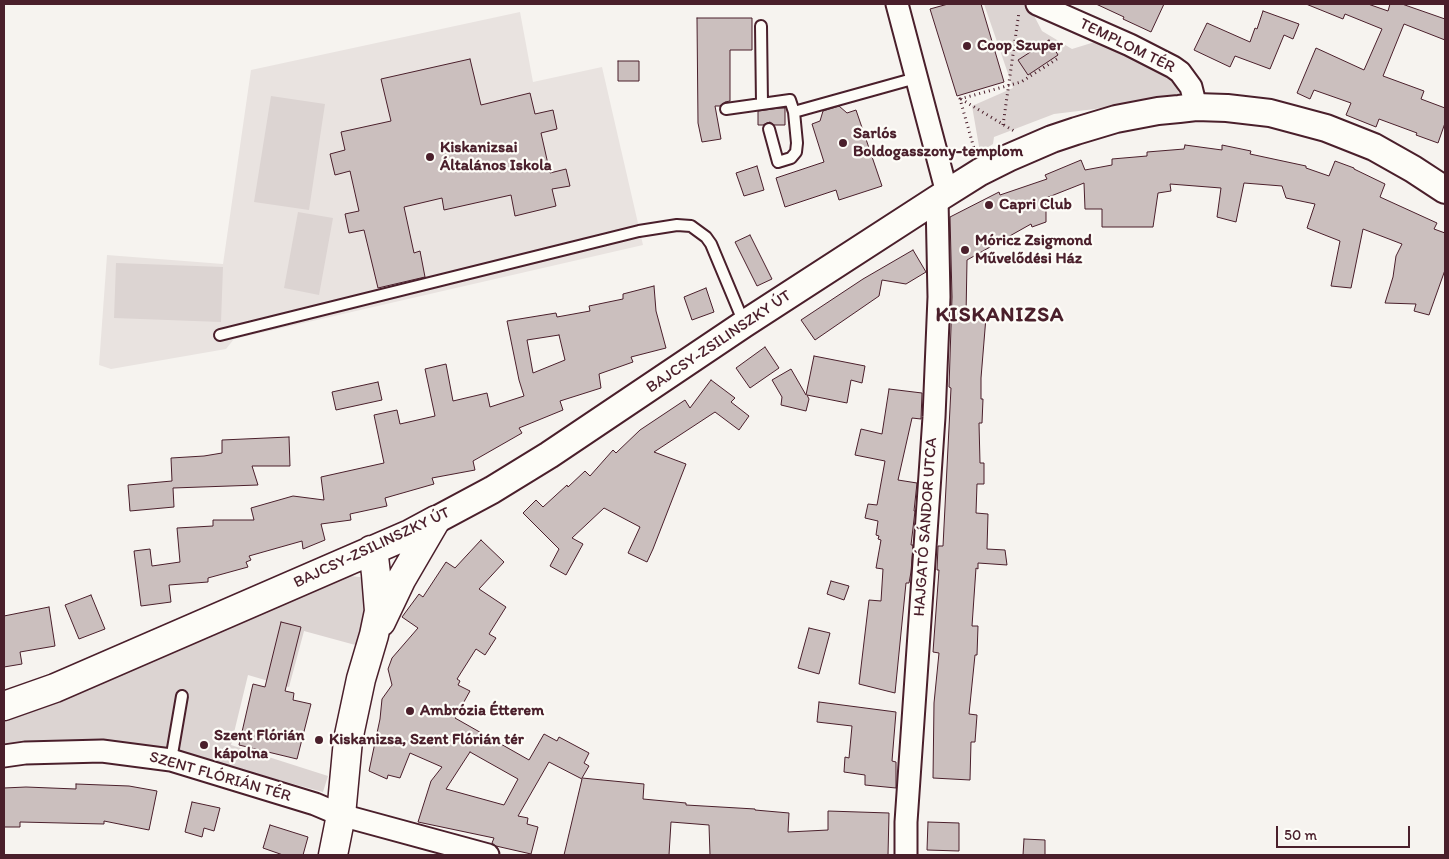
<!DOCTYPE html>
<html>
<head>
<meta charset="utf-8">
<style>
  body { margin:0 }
  #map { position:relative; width:1449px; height:859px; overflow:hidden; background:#f6f3ef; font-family:Itim,sans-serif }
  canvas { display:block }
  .frame { position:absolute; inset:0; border:5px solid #4a1f2b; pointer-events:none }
  .scale { position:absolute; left:1276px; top:826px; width:134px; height:22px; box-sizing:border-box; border:2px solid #4a1f2b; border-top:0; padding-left:6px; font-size:15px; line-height:18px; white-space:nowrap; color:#4a1f2b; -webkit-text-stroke:4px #fdfcf7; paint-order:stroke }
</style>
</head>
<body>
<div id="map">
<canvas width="1449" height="859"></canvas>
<div class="frame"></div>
<div class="scale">50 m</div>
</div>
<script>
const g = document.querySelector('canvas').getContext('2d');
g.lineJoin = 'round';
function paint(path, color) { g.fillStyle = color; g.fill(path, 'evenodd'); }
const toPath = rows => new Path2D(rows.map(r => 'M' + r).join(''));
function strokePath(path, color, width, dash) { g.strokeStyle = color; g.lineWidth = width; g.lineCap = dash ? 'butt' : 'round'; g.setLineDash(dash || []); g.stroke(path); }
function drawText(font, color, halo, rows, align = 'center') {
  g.font = font + ' Itim,sans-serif'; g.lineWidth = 4.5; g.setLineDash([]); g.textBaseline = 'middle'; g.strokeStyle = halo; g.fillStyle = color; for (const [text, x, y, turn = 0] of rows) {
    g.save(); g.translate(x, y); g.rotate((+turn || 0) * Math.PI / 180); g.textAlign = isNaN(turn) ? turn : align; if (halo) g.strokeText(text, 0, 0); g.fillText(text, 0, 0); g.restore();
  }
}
const built = toPath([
  [520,12,533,82,602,67,643,245,234,339,226,349,111,369,99,365,107,255,223,264,251,70]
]);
const green = toPath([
  [984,4,1024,4,1029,6,1042,31,1072,49,1098,41,1170,74,1176,85,1179,94,1095,109,1054,114,994,137,993,144,980,152,972,106,1013,88],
  [271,96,325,104,309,210,254,202],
  [298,212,333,218,319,295,284,288],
  [116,263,223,267,221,322,114,318],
  [351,576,367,578,369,618,359,646,304,631,289,687,248,675,231,745,328,776,323,792,164,749,141,745,94,743,4,750,4,716,336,577]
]);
const building = toPath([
  [948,4,981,4,1004,82,957,96,930,9,948,4],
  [1096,4,1164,4,1151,32,1123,19,1124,17,1096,4],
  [1306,4,1368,4,1388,11,1390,4,1402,4,1445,19,1445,40,1404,24,1383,76,1424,91,1421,99,1445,108,1445,123,1438,143,1416,135,1417,133,1379,119,1376,127,1346,115,1351,103,1314,90,1310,99,1297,93,1316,48,1364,70,1382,29,1345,14,1343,19,1306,4],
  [1263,11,1299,24,1293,39,1284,35,1270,69,1235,56,1230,67,1194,50,1207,23,1250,42,1255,28,1257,29,1263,11],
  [697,18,752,18,752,50,730,50,730,101,725,102,720,106,715,106,721,139,702,142,698,123,697,18],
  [1049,40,1058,55,1028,75,1018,60,1049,40],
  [470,59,481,105,530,93,535,114,553,110,557,129,541,133,550,173,566,169,570,186,552,189,556,206,515,216,511,195,444,210,442,198,404,207,414,253,420,251,425,277,378,288,364,230,349,233,345,214,359,211,350,171,335,175,330,154,345,150,341,132,391,121,381,79,470,59],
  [618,61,639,61,639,81,618,81,618,61],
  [839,106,847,113,856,110,882,186,839,200,836,190,785,207,776,178,824,162,812,124,820,121,823,111,839,106],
  [779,108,785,108,785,125,774,125,770,122,767,123,763,125,758,125,758,111,779,108],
  [1185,145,1222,150,1222,145,1251,151,1250,154,1306,166,1306,168,1329,176,1335,161,1354,168,1354,169,1385,184,1380,197,1437,223,1434,229,1445,233,1445,270,1429,315,1414,311,1416,304,1385,303,1393,277,1396,256,1402,244,1363,229,1351,288,1331,286,1340,241,1307,228,1315,204,1286,198,1282,186,1244,183,1236,222,1217,217,1221,188,1170,184,1171,191,1158,193,1153,227,1102,227,1102,209,1085,209,1084,183,1046,198,1046,222,1032,227,1031,224,967,260,966,316,986,317,981,378,981,399,983,399,982,423,979,423,980,463,984,463,984,484,977,484,976,513,988,514,987,549,1005,550,1007,565,978,563,978,569,976,568,972,626,978,626,977,655,975,655,969,714,977,715,975,742,971,742,970,780,933,778,934,703,939,653,933,652,939,570,937,570,938,546,943,546,951,388,949,387,952,297,950,217,999,192,1000,195,1047,179,1045,175,1081,160,1085,170,1112,165,1112,159,1147,156,1147,152,1184,149,1185,145],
  [757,166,764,190,744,196,736,173,757,166],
  [750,235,772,279,757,286,735,242,750,235],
  [913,250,926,272,906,284,882,280,879,296,815,340,801,320,863,279,913,250],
  [654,286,656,311,666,348,631,357,633,362,599,374,601,388,560,401,563,410,519,428,522,433,473,461,475,470,432,478,434,484,385,498,387,506,350,514,351,520,321,524,325,540,303,549,302,541,249,556,251,560,246,562,248,567,208,578,208,582,169,585,171,602,141,606,134,551,150,549,152,566,180,562,177,528,213,526,213,520,254,520,251,508,293,496,324,500,321,477,384,463,374,415,397,410,400,424,435,416,425,369,446,364,453,401,487,393,490,407,524,396,519,380,507,321,556,313,557,317,590,311,589,306,623,299,623,294,654,286],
  [559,335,565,360,533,373,527,340,559,335],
  [706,288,714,312,692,320,684,297,706,288],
  [765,347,779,368,750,388,736,368,765,347],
  [814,356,865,366,862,383,851,380,847,403,807,395,809,399,806,411,781,405,782,397,772,380,791,369,806,395,814,356],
  [711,380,735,398,731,402,749,416,739,430,715,412,654,452,686,464,653,549,647,562,628,553,640,527,604,508,572,538,583,544,566,575,550,566,559,549,523,513,536,500,543,507,567,485,568,487,585,471,590,476,613,450,616,453,640,430,685,400,690,408,711,380],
  [378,382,382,400,336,410,332,392,378,382],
  [889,389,922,393,921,419,912,418,898,480,917,483,914,511,915,511,911,545,913,545,911,572,909,583,906,583,895,693,859,684,869,600,881,601,883,569,876,568,881,540,878,539,879,536,876,535,878,521,865,518,868,504,877,505,885,461,855,455,861,429,882,434,889,389],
  [289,437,290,466,252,466,258,485,173,488,174,507,130,511,128,485,172,481,171,458,204,456,222,453,222,440,289,437],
  [481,540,504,562,479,589,506,607,489,634,496,638,485,655,476,649,457,679,460,681,458,685,470,691,455,718,529,760,544,734,557,741,559,737,589,753,584,763,589,766,582,778,644,784,643,799,686,803,686,805,755,809,755,810,789,813,788,832,828,830,828,811,889,813,888,855,710,855,709,825,671,822,669,855,564,855,582,779,549,762,518,816,528,818,527,824,538,827,531,854,496,846,492,843,494,838,418,822,431,781,442,767,410,753,400,778,388,775,387,779,369,771,380,719,382,699,392,685,388,669,392,658,418,628,402,617,419,594,423,597,446,562,455,568,481,540],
  [470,752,518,779,504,805,446,789,470,752],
  [831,581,849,586,844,600,827,594,831,581],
  [91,595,105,629,79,639,65,605,91,595],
  [49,607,55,646,20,652,22,664,4,667,4,616,49,607],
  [281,622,301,627,285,691,294,693,293,700,311,704,297,759,239,745,253,684,265,687,281,622],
  [809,628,830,633,819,674,798,668,809,628],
  [819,702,896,712,892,761,896,762,896,788,865,785,865,775,844,772,845,757,849,758,852,726,817,722,819,702],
  [76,784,129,786,157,791,149,830,104,821,104,824,20,822,20,827,4,827,4,788,26,787,76,789,76,784],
  [192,802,220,808,214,831,204,828,202,837,185,832,192,802],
  [928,822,959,823,959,851,927,850,928,822],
  [270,825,308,837,303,855,283,855,263,848,270,825],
  [1024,839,1045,840,1045,855,1023,855,1024,839]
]);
const path = toPath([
  [961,99,1014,131],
  [1003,125,1019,12],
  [975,152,960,99,1021,82,1060,57]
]);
const service = toPath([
  [761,26,762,104],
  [726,109,790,100,794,112,797,143,796,152,791,158,778,162,769,129],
  [794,112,916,78],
  [220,335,639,231,677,225,691,226,706,237,711,244,744,323],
  [171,760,182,696]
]);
const minor = toPath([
  [897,4,947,193],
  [1037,4,1130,45,1173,67,1180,72,1191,87,1196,107],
  [4,756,25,753,102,751,171,760,315,804,341,815,488,855],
  [906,855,906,822,934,417,939,297,937,199]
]);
const tertiary = toPath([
  [436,520,492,490,549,455,744,324,937,199,980,172,1008,158,1052,139,1076,131,1116,119,1158,111,1179,109,1196,107,1227,108,1270,113,1326,128,1374,147,1413,169,1445,190]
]);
const secondary = toPath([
  [381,622,401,580,436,520],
  [4,706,55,688,410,534,436,520],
  [333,855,341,815,348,740,361,679,374,635,379,611,376,574,374,557,371,550]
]);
const markers = [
  [967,46,5,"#4a1f2b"],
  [843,143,5,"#4a1f2b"],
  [430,157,5,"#4a1f2b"],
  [989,205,5,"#4a1f2b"],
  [965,250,5,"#4a1f2b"],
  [410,711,5,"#4a1f2b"],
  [319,740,5,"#4a1f2b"],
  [204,745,5,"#4a1f2b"]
];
const poiNames = [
  ["Coop Szuper",977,46],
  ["Sarlós",853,134],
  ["Boldogasszony-templom",853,152],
  ["Kiskanizsai",440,148],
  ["Általános Iskola",440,166],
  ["Capri Club",999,205],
  ["Móricz Zsigmond",975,241],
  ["Művelődési Ház",975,259],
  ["Ambrózia Étterem",420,711],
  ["Szent Flórián",214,736],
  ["kápolna",214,754],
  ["Kiskanizsa, Szent Flórián tér",329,740]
];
const streetNames = [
  ["TEMPLOM TÉR",1127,46,26],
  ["BAJCSY-ZSILINSZKY ÚT",719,342,-34],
  ["HAJGATÓ SÁNDOR UTCA",926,527,-86],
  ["BAJCSY-ZSILINSZKY ÚT",372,548,-25],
  ["SZENT FLÓRIÁN TÉR",220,777,16]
];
const districtNames = [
  ["KISKANIZSA",1000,316]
];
paint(built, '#e9e3e0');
paint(green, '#dcd4d2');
paint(building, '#cbbfbe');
strokePath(building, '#4a1f2b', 1);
strokePath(service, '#4a1f2b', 14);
strokePath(minor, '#4a1f2b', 25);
strokePath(tertiary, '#4a1f2b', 30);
strokePath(secondary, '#4a1f2b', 31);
strokePath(path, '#4a1f2b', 3, [1, 4]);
strokePath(service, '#fdfcf7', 10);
strokePath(minor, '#fdfcf7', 21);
strokePath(tertiary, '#fdfcf7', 26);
strokePath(secondary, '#fdfcf7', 28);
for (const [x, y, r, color] of markers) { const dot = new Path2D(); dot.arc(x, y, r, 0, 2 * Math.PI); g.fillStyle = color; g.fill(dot); strokePath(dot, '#fdfcf7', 2); }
drawText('bold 16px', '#4a1f2b', '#fdfcf7', poiNames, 'left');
drawText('16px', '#4a1f2b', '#fdfcf7', streetNames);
g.letterSpacing = '1px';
drawText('bold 21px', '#4a1f2b', '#fdfcf7', districtNames);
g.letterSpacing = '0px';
</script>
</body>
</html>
